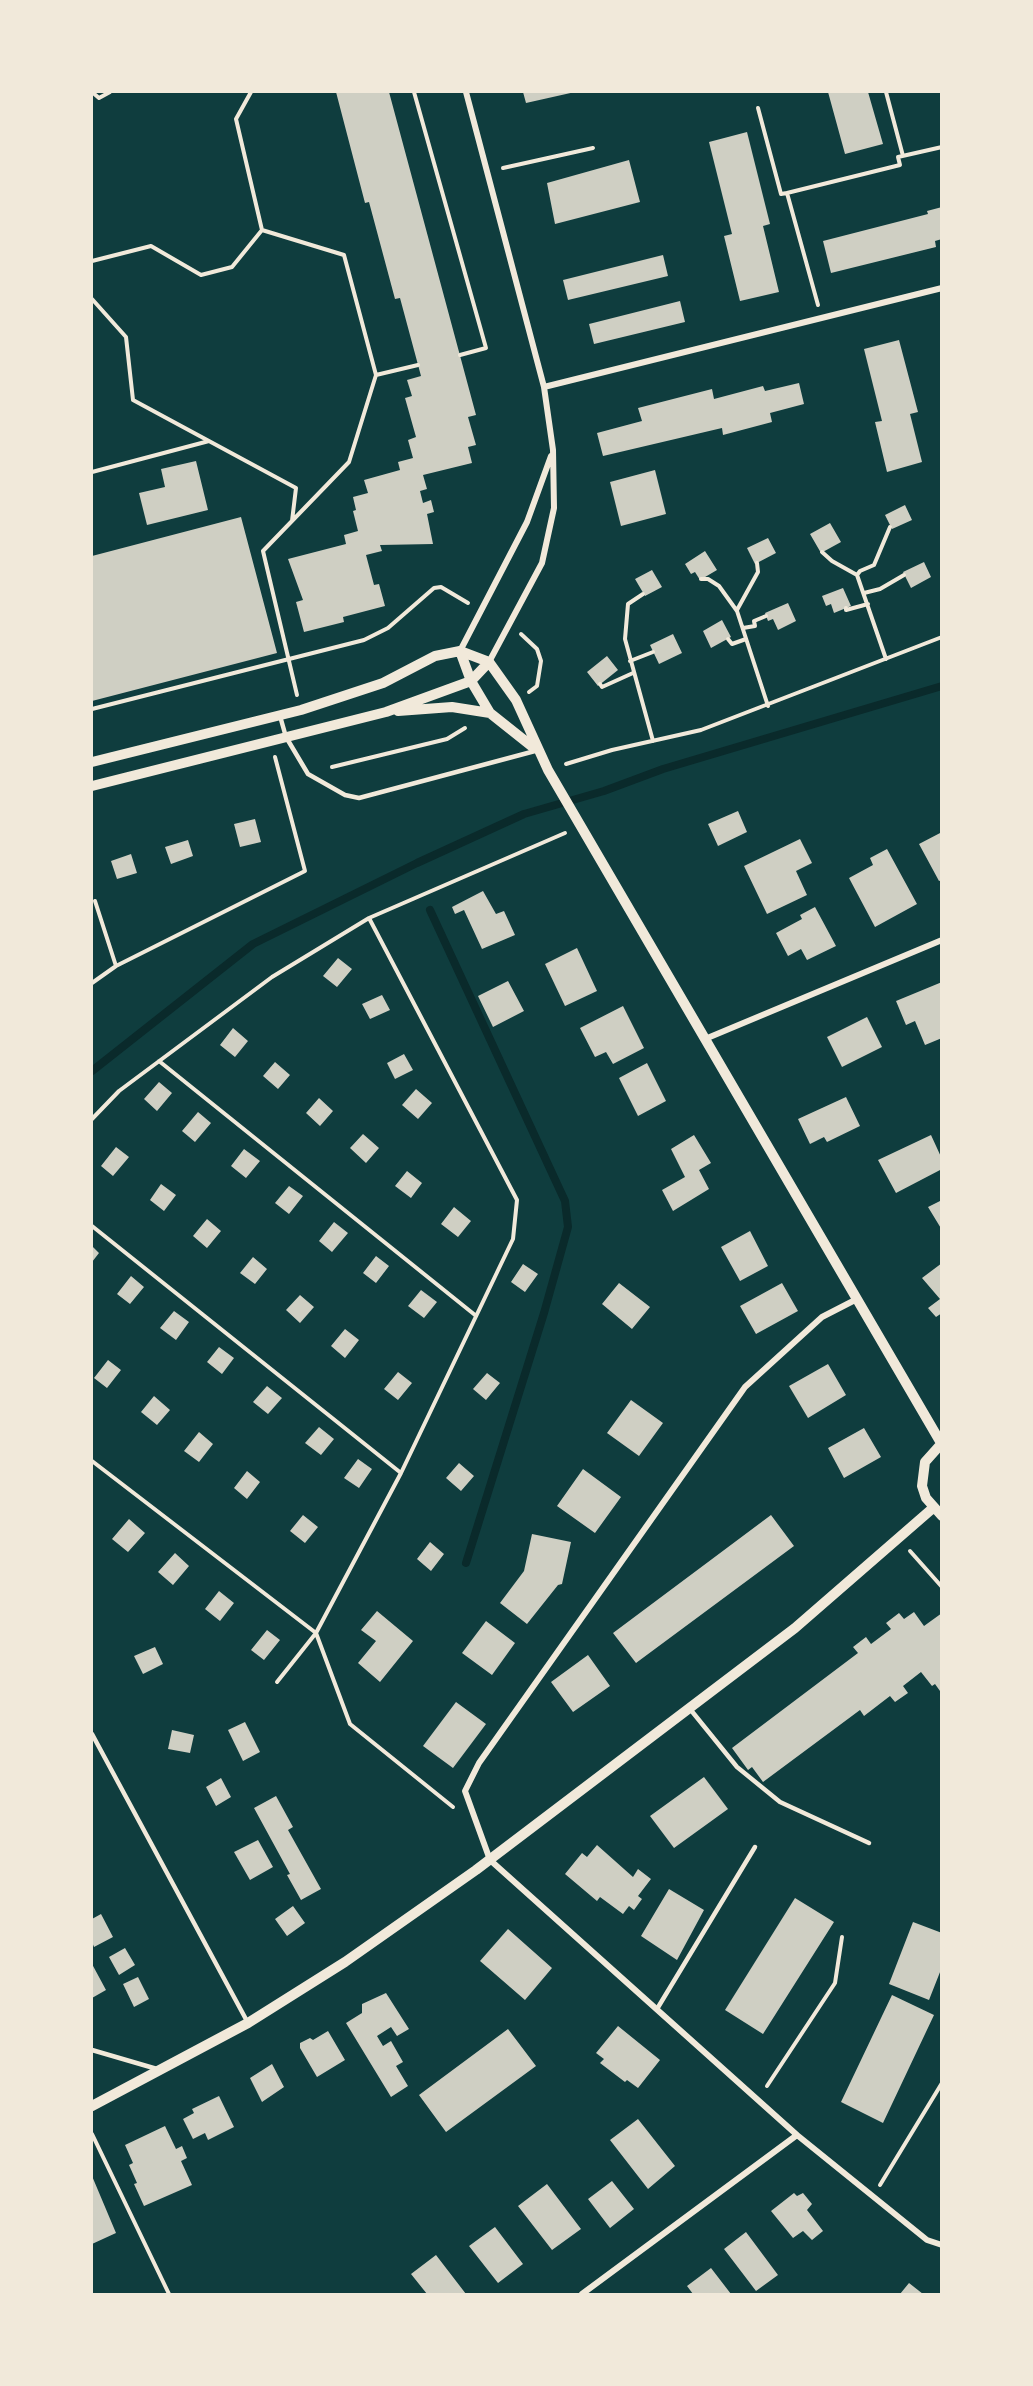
<!DOCTYPE html>
<html>
<head>
<meta charset="utf-8">
<style>
  body { margin:0 }
  #map { position:relative; width:1033px; height:2386px; overflow:hidden; background:#0f3d3e; font-family:Overpass,sans-serif }
  canvas { display:block }
  .frame { position:absolute; inset:0; border:93px solid #f1e9da; pointer-events:none }
</style>
</head>
<body>
<div id="map">
<canvas width="1033" height="2386"></canvas>
<div class="frame"></div>
</div>
<script>
const g = document.querySelector('canvas').getContext('2d');
g.lineJoin = 'round';
const toPath = rows => new Path2D(rows.map(r => 'M' + r).join(''));
function strokePath(path, color, width, dash) { g.strokeStyle = color; g.lineWidth = width; g.lineCap = dash ? 'butt' : 'round'; g.setLineDash(dash || []); g.stroke(path); }
function paint(path, color) { g.fillStyle = color; g.fill(path, 'evenodd'); }
const stream = toPath([
  [430,910,565,1201,568,1227,544,1313,466,1563],
  [92,1071,253,944,417,863,524,814,604,791,663,769,942,686]
]);
const building = toPath([
  [336,92,389,92,476,415,468,417,476,445,468,447,472,463,423,475,427,489,420,491,423,503,431,500,434,512,427,514,433,544,380,545,382,551,366,555,374,585,379,584,385,606,343,617,344,622,304,632,296,602,303,600,288,559,346,544,344,535,358,531,353,511,356,510,353,497,368,493,364,480,400,470,398,462,413,458,408,440,416,437,405,398,412,396,407,380,421,376,400,298,395,299,369,202,365,203],
  [523,92,575,92,526,103],
  [828,92,868,92,883,144,845,154],
  [747,132,770,224,763,226,779,292,740,301,724,236,732,234,709,142],
  [629,160,640,202,555,224,547,183],
  [942,207,942,239,935,241,936,247,831,273,823,241,928,214,927,211],
  [663,255,668,276,568,300,563,280],
  [680,301,685,322,594,344,589,324],
  [899,340,918,412,910,414,922,462,887,472,875,422,882,421,864,349],
  [799,383,804,404,770,413,772,422,723,435,722,428,603,456,597,433,642,421,638,408,712,389,714,399,763,386,765,391],
  [196,461,208,510,147,525,139,493,165,487,161,469],
  [655,470,666,514,621,526,610,482],
  [905,505,912,520,892,529,885,515],
  [241,517,277,653,92,701,92,556],
  [830,523,841,542,821,553,810,534],
  [768,538,776,553,755,564,747,548],
  [705,551,717,570,700,580,695,572,691,574,685,564],
  [924,562,931,577,911,588,903,572],
  [652,570,662,587,645,596,635,579],
  [843,588,851,606,834,613,831,604,826,606,822,596],
  [788,603,796,621,778,630,773,619,768,621,765,613],
  [722,620,731,637,711,648,703,631],
  [673,634,682,653,659,664,650,645],
  [607,656,618,670,598,686,587,672],
  [738,811,747,832,718,846,708,824],
  [255,819,261,842,240,847,234,824],
  [942,832,942,880,939,881,919,844],
  [800,839,812,863,796,871,807,895,767,914,744,866],
  [188,840,193,856,171,864,165,847],
  [887,849,917,904,875,927,849,878,873,865,870,858],
  [131,854,137,873,117,879,111,861],
  [483,891,496,914,504,911,515,935,482,949,464,910,455,914,452,907],
  [815,907,836,946,807,960,801,949,788,956,776,933,802,919,800,915],
  [577,948,597,991,565,1006,545,964],
  [338,958,352,969,337,987,323,976],
  [508,981,524,1011,493,1027,478,996],
  [942,982,942,1038,925,1045,915,1021,906,1025,896,1001],
  [382,995,390,1010,370,1019,362,1004],
  [623,1006,644,1048,613,1064,606,1052,595,1057,580,1028],
  [867,1017,882,1047,842,1067,827,1037],
  [233,1028,248,1041,235,1057,220,1045],
  [404,1054,413,1070,395,1079,387,1063],
  [275,1062,290,1075,278,1089,263,1076],
  [647,1063,666,1101,638,1116,619,1078],
  [159,1082,172,1093,157,1111,144,1099],
  [416,1089,432,1103,418,1119,402,1105],
  [846,1097,860,1126,827,1142,824,1137,810,1144,798,1119],
  [319,1098,333,1111,320,1126,306,1113],
  [198,1112,211,1123,195,1142,182,1131],
  [363,1134,379,1148,366,1163,350,1148],
  [694,1135,711,1163,699,1170,709,1189,673,1211,662,1190,685,1177,671,1149],
  [931,1135,942,1159,942,1169,896,1193,878,1160],
  [116,1147,129,1157,113,1176,101,1166],
  [244,1149,260,1161,246,1178,231,1166],
  [407,1171,422,1183,411,1198,395,1186],
  [161,1184,176,1195,164,1211,150,1200],
  [289,1186,303,1196,289,1214,275,1203],
  [942,1200,942,1230,928,1207],
  [454,1207,471,1221,458,1237,441,1224],
  [207,1219,221,1231,207,1248,193,1236],
  [334,1222,348,1233,332,1252,319,1241],
  [750,1231,768,1266,740,1281,721,1247],
  [92,1246,99,1253,92,1262],
  [376,1256,389,1266,376,1283,363,1273],
  [253,1257,267,1269,255,1284,240,1273],
  [942,1263,942,1313,936,1317,928,1308,940,1299,922,1278],
  [523,1264,538,1274,525,1292,511,1282],
  [131,1276,144,1287,130,1304,117,1294],
  [619,1283,650,1307,632,1329,602,1304],
  [782,1283,798,1311,756,1334,740,1306],
  [421,1290,437,1302,424,1318,408,1306],
  [300,1295,314,1307,300,1323,286,1310],
  [174,1311,189,1322,176,1340,160,1328],
  [345,1329,359,1340,345,1358,331,1346],
  [219,1347,234,1358,222,1374,207,1362],
  [108,1360,121,1370,107,1388,94,1378],
  [828,1364,846,1395,808,1418,789,1386],
  [398,1372,412,1383,398,1400,384,1389],
  [487,1373,500,1383,486,1400,473,1389],
  [267,1386,282,1398,268,1414,253,1402],
  [154,1396,170,1410,157,1425,141,1412],
  [631,1400,663,1423,639,1456,607,1433],
  [319,1427,334,1439,321,1455,305,1443],
  [864,1428,881,1457,844,1478,828,1448],
  [199,1432,213,1444,199,1462,184,1451],
  [358,1459,372,1469,359,1488,344,1478],
  [459,1463,474,1476,461,1491,446,1478],
  [583,1469,621,1497,595,1533,557,1506],
  [247,1471,260,1482,247,1499,234,1488],
  [303,1515,318,1527,305,1543,290,1531],
  [771,1515,794,1546,636,1663,613,1633],
  [129,1519,145,1533,128,1552,112,1539],
  [532,1534,571,1542,562,1584,558,1585,527,1624,500,1603,524,1571],
  [430,1542,444,1554,431,1571,417,1559],
  [175,1553,189,1566,173,1585,158,1572],
  [219,1591,234,1603,220,1621,205,1609],
  [377,1611,413,1641,380,1682,358,1663,376,1641,361,1630],
  [914,1612,924,1626,942,1613,942,1689,940,1691,935,1684,932,1686,921,1672,903,1686,908,1693,895,1702,890,1696,864,1716,860,1710,763,1782,752,1767,748,1770,732,1748,858,1653,853,1647,866,1637,871,1644,891,1629,886,1623,899,1613,904,1619],
  [486,1621,515,1643,492,1675,462,1653],
  [267,1630,280,1640,264,1660,251,1650],
  [155,1647,163,1664,143,1674,134,1656],
  [588,1655,610,1686,573,1712,551,1682],
  [456,1702,486,1724,453,1768,423,1746],
  [245,1722,260,1752,243,1761,228,1730],
  [172,1730,194,1735,190,1753,168,1749],
  [704,1777,728,1809,674,1848,650,1816],
  [221,1778,231,1797,216,1806,206,1787],
  [276,1796,293,1827,288,1830,321,1889,301,1900,287,1875,290,1874,254,1808],
  [258,1840,273,1867,250,1880,234,1852],
  [597,1845,633,1877,638,1869,651,1879,638,1896,642,1899,634,1910,629,1906,623,1914,600,1897,597,1901,565,1874,582,1853,587,1857],
  [669,1889,704,1910,677,1960,641,1936],
  [795,1898,834,1922,763,2034,725,2010],
  [293,1906,305,1923,287,1936,275,1919],
  [101,1914,113,1937,94,1947,92,1942,92,1919],
  [913,1922,942,1933,942,1967,929,2000,889,1984],
  [508,1929,552,1968,525,2000,480,1961],
  [125,1948,135,1965,119,1975,109,1957],
  [92,1964,106,1990,92,1998],
  [138,1977,149,1999,134,2007,123,1984],
  [386,1993,409,2029,397,2036,391,2027,377,2036,383,2046,391,2041,403,2062,396,2066,408,2086,391,2097,346,2023,362,2013,362,2004],
  [892,1995,934,2015,883,2123,841,2102],
  [618,2026,660,2060,638,2088,627,2080,625,2082,600,2063,604,2059,596,2053],
  [508,2029,536,2066,446,2132,419,2095],
  [328,2031,345,2060,317,2077,300,2048,300,2043,310,2038,313,2040],
  [272,2064,284,2087,262,2102,250,2078],
  [219,2096,234,2127,208,2140,205,2133,193,2139,183,2119,194,2113,192,2109],
  [638,2119,675,2166,648,2189,610,2140],
  [165,2126,176,2149,182,2146,187,2158,181,2161,192,2185,144,2206,134,2184,137,2183,129,2165,133,2163,125,2145],
  [92,2176,116,2233,92,2244],
  [612,2181,634,2209,610,2228,588,2199],
  [547,2184,581,2229,552,2250,518,2206],
  [794,2193,797,2196,803,2193,812,2204,807,2210,823,2231,812,2240,803,2231,793,2238,771,2211],
  [495,2227,523,2264,498,2283,469,2246],
  [746,2232,778,2275,756,2291,724,2249],
  [436,2255,466,2294,427,2294,411,2274],
  [711,2268,731,2294,693,2294,687,2286],
  [909,2283,923,2294,900,2294]
]);
const path = toPath([
  [92,92,99,98,110,92],
  [414,92,486,348,460,355],
  [886,92,903,156],
  [758,108,781,194,787,193,818,305],
  [503,168,593,148],
  [787,193,900,165,898,157,942,147],
  [262,230,344,255,376,375,349,462,263,551,297,695],
  [92,261,151,246,201,275,232,267,262,230,236,119,251,92],
  [92,299,126,337,133,400,296,488,292,521],
  [376,375,418,365],
  [92,472,209,441],
  [822,552,832,561,857,575,886,659],
  [857,575,860,571,874,565,890,527],
  [701,579,708,579,719,586,737,611,768,706],
  [864,593,880,589,904,575],
  [643,594,628,604,625,639,653,741],
  [846,608,846,610,868,604],
  [737,610,758,572,757,563],
  [743,628,755,626,754,621,766,616],
  [521,634,537,649,541,661,537,686,529,692],
  [728,639,732,644,746,639],
  [630,661,653,652],
  [600,684,602,687,633,673],
  [92,709,364,640,388,628,434,588,441,587,468,603],
  [566,764,612,750,701,730,942,637],
  [332,767,447,739,465,728],
  [95,901,116,966],
  [369,918,517,1200,513,1239,401,1473,316,1633,350,1724,453,1807],
  [92,983,116,966,305,871,275,757],
  [159,1061,475,1315],
  [92,1119,119,1091,272,977,369,918,565,833],
  [92,1226,401,1473],
  [92,1461,316,1633,277,1682],
  [910,1551,942,1587],
  [767,2086,835,1983,842,1937],
  [92,2134,169,2294],
  [880,2185,942,2083]
]);
const service = toPath([
  [280,716,286,737,308,774,345,795,359,798,535,751],
  [690,1709,737,1767,780,1802,869,1843],
  [92,1734,248,2023],
  [657,2009,755,1847],
  [92,2050,157,2069]
]);
const minor = toPath([
  [466,92,544,387,553,450,554,508,542,563,489,662],
  [544,387,942,288],
  [460,651,527,522,551,456],
  [705,1039,942,940],
  [857,1299,822,1317,745,1387,479,1763,465,1791,490,1860,797,2135,927,2240,942,2245],
  [582,2294,797,2135]
]);
const tertiary = toPath([
  [460,651,471,681,490,713,534,748],
  [398,711,452,707,490,713],
  [92,762,301,710,383,683,435,656,460,651,489,662,516,700,548,770,941,1443],
  [92,786,386,712,471,681,489,662],
  [942,1443,925,1462,922,1486,926,1498,942,1516],
  [92,2106,248,2023,345,1962,476,1870,795,1628,933,1508]
]);
strokePath(stream, '#0a2a2b', 8);
paint(building, '#cfcfc3');
strokePath(path, '#f1e9da', 4);
strokePath(service, '#f1e9da', 4.5);
strokePath(minor, '#f1e9da', 6);
strokePath(tertiary, '#f1e9da', 10);
</script>
</body>
</html>
